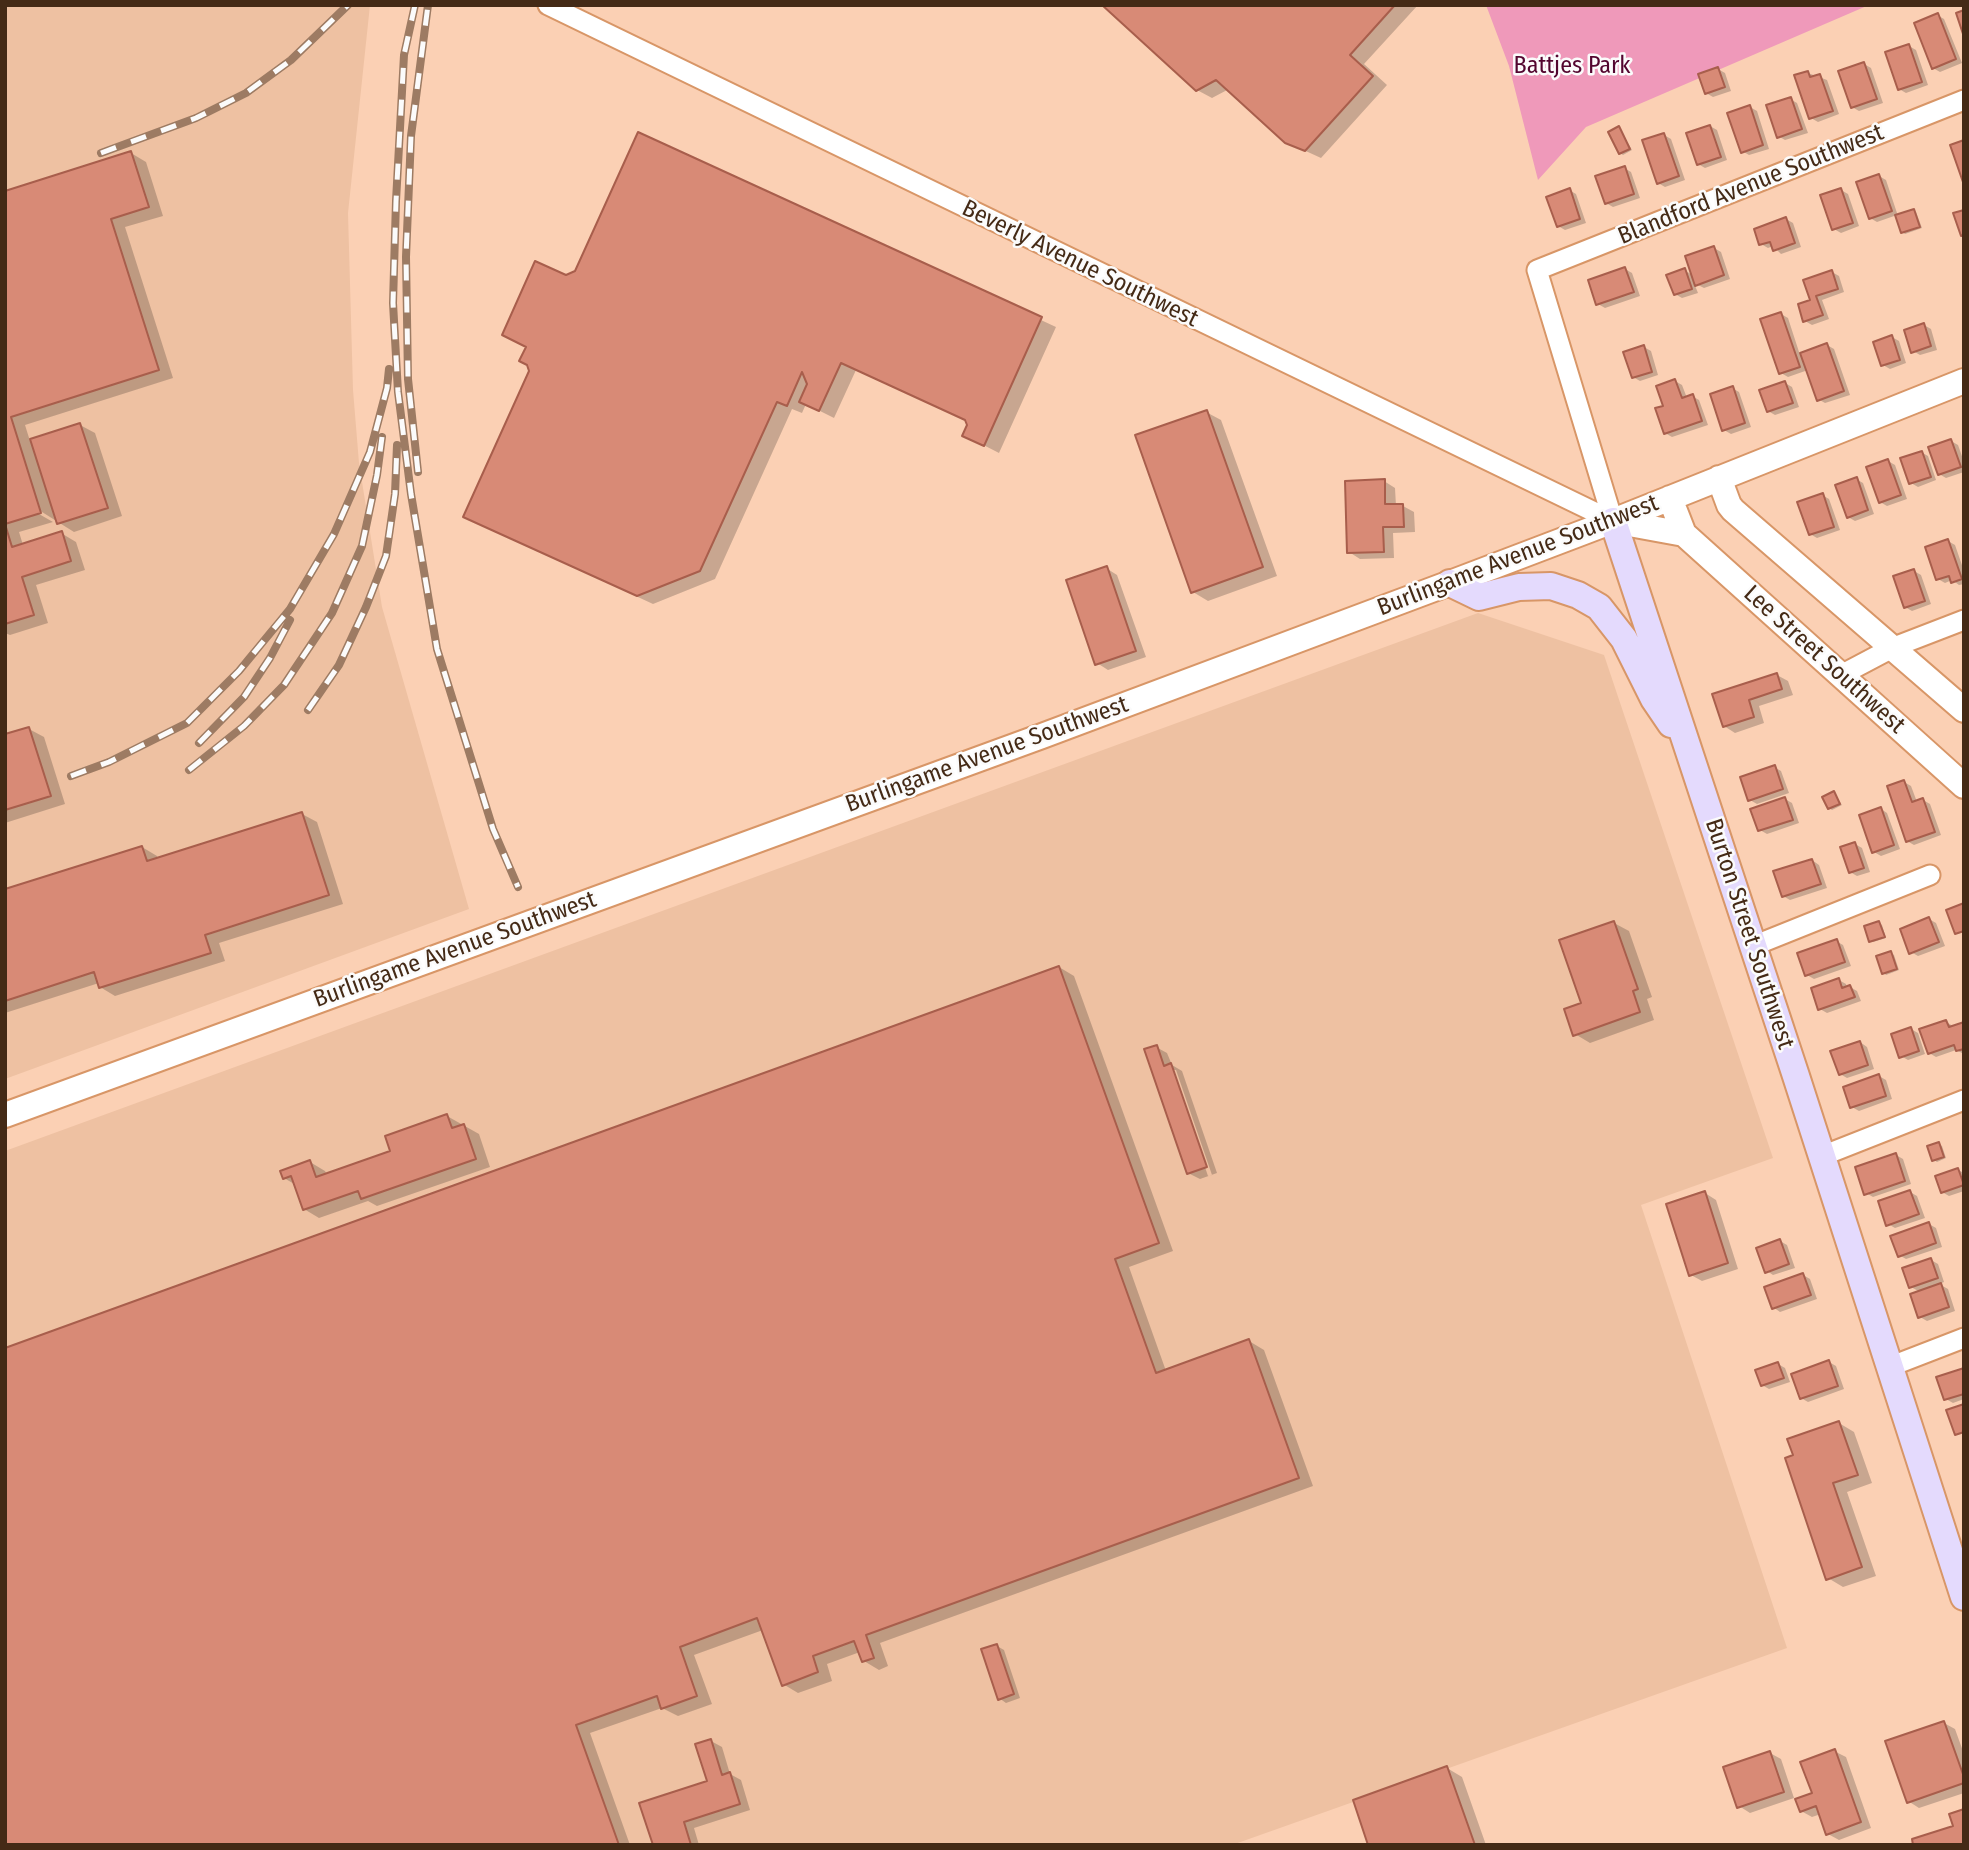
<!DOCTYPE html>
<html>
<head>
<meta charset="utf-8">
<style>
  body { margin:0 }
  #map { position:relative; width:1969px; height:1850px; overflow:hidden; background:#fbd0b4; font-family:"Fira Sans Condensed",sans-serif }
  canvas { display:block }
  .frame { position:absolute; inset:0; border:7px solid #442a16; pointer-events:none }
</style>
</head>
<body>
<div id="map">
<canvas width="1969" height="1850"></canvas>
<div class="frame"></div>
</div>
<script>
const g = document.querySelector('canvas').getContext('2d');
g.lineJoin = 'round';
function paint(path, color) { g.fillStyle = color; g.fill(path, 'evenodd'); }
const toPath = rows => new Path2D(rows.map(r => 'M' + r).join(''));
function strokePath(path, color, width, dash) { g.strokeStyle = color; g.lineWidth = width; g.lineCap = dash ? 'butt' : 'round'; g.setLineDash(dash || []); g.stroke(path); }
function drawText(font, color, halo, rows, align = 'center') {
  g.font = font + ' "Fira Sans Condensed",sans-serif'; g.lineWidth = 5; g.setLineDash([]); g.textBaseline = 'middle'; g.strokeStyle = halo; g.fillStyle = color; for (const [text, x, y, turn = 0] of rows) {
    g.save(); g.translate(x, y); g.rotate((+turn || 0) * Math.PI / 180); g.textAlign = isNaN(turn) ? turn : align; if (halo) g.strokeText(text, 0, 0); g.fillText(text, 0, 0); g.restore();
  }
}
const built = toPath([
  [5,5,370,5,348,213,353,390,359,463,382,607,469,909,5,1079],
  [1478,613,1604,655,1773,1158,1641,1205,1787,1648,1232,1845,5,1845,5,1151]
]);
const green = toPath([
  [1486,5,1869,5,1586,127,1538,180,1509,66]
]);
const shadow = toPath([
  [1104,5,1418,5,1364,64,1387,85,1321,158,1286,142,1229,89,1212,98,1197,90],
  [1937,15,1944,19,1962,63,1940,72,1933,68],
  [1909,46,1916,50,1928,85,1906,93,1899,89],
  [1864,64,1871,68,1883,103,1859,111,1852,107],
  [1718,69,1725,73,1731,91,1713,97,1706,93],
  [1808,73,1827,80,1839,114,1818,122,1811,118],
  [1790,99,1797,103,1808,133,1785,140,1778,136],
  [1750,107,1757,111,1769,149,1749,155,1742,151],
  [1710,126,1717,130,1727,160,1705,168,1698,164],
  [1619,128,1632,150,1623,155,1620,153],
  [639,134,1056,327,999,453,964,435,969,425,967,421,856,370,834,418,806,404,802,413,792,409,715,579,653,604,480,524,531,371,566,277,576,272],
  [1664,135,1671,139,1685,180,1665,187,1658,183],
  [131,153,146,162,163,216,125,227,173,378,25,425,30,441,80,425,95,433,122,516,74,532,34,507,32,510,53,522,19,532,23,545,61,533,76,542,85,570,36,585,48,623,10,635,5,633,5,192],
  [1624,168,1631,172,1640,198,1613,207,1606,203],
  [1879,176,1886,180,1898,216,1914,211,1916,212,1922,228,1905,234,1902,232,1897,215,1877,222,1870,218],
  [1569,190,1576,194,1586,223,1565,230,1558,226],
  [1841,190,1848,194,1859,226,1841,233,1834,229],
  [1786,219,1793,223,1801,247,1781,254,1773,246,1768,248,1761,244],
  [1714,248,1721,252,1730,279,1704,288,1694,283,1698,293,1682,298,1675,294,1684,270,1694,276],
  [1625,269,1632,273,1640,296,1605,308,1598,304],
  [1832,272,1839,276,1844,292,1822,300,1829,319,1812,325,1805,321,1812,301],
  [1781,314,1788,318,1800,355,1827,345,1834,349,1850,395,1825,403,1818,399,1808,370,1788,377,1781,373],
  [1924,325,1931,329,1937,350,1920,355,1913,351],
  [1892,337,1899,341,1906,363,1890,369,1883,365],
  [1644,347,1651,351,1658,375,1640,381,1633,377],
  [1675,381,1682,385,1687,398,1692,396,1699,400,1708,425,1672,437,1665,433,1665,407],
  [1785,383,1792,387,1799,407,1775,415,1768,411],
  [1732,388,1739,392,1751,427,1731,434,1724,430],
  [1206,412,1221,420,1277,576,1208,601,1193,592],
  [1951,441,1958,445,1964,462,1964,472,1946,478,1939,474],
  [1921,452,1928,456,1936,480,1918,487,1911,483],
  [1888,461,1895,465,1907,499,1887,506,1880,502],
  [1856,479,1863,483,1874,514,1855,521,1848,517],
  [1384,481,1395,488,1396,506,1403,506,1414,512,1415,532,1393,533,1394,558,1360,559,1349,552],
  [1822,495,1829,499,1840,530,1817,538,1810,534],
  [1948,541,1955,545,1964,571,1964,584,1959,585,1952,580,1945,583,1938,579],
  [1106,568,1117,575,1146,657,1108,670,1097,663],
  [1914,571,1921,575,1931,604,1912,611,1905,607],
  [1777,675,1788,681,1793,695,1759,706,1764,723,1735,733,1724,726,1714,695],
  [29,729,44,737,65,804,5,823,5,736],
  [1774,767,1781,771,1789,793,1757,804,1750,800],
  [1904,782,1911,786,1917,802,1923,800,1930,804,1941,835,1914,845,1907,841],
  [1834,793,1842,805,1832,810,1829,808],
  [1785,799,1792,803,1799,823,1767,834,1760,830],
  [1881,809,1887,813,1900,849,1881,856,1874,852],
  [302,814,317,822,343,904,219,943,225,961,115,996,100,987,99,983,5,1013,5,891,142,847,157,856,158,859],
  [1855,844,1862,848,1870,872,1857,876,1850,872],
  [1812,860,1819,865,1827,888,1790,900,1783,896],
  [1929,919,1936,923,1945,946,1918,956,1911,952],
  [1614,923,1629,931,1652,997,1647,999,1654,1020,1590,1043,1575,1034,1583,1004],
  [1879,923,1882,925,1886,938,1873,942,1870,941],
  [1836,941,1843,945,1851,966,1814,979,1807,975],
  [1891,953,1894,955,1899,970,1886,975,1884,973],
  [1059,967,1074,976,1173,1251,1129,1267,1166,1371,1249,1341,1264,1350,1313,1486,880,1643,888,1666,879,1670,864,1661,860,1652,827,1664,832,1681,798,1693,783,1684,763,1630,694,1655,712,1704,678,1716,662,1708,590,1733,630,1845,5,1845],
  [1839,980,1846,984,1847,988,1850,987,1857,991,1861,1001,1827,1013,1820,1009],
  [1946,1022,1953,1026,1964,1024,1964,1054,1956,1050,1936,1057,1929,1053],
  [1911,1029,1918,1033,1925,1054,1908,1060,1901,1056],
  [1860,1042,1867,1047,1874,1069,1847,1078,1840,1074],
  [1156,1047,1167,1053,1172,1065,1182,1071,1217,1173,1200,1179,1188,1173],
  [1172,1070,1176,1070,1212,1175,1208,1176],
  [1879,1076,1886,1080,1892,1099,1859,1111,1852,1107],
  [447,1116,479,1134,490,1167,377,1206,368,1201,319,1218,304,1209,296,1185,284,1178,310,1162,325,1171,327,1175,392,1152],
  [1939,1144,1942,1146,1946,1158,1937,1162,1934,1160],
  [1896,1155,1903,1159,1911,1184,1873,1197,1866,1193],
  [1958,1170,1964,1173,1964,1191,1949,1196,1942,1192],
  [1910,1192,1917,1196,1925,1218,1895,1228,1888,1224],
  [1705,1193,1716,1200,1738,1269,1702,1281,1691,1275],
  [1929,1224,1936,1228,1942,1247,1906,1259,1899,1255],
  [1780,1241,1787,1245,1795,1268,1773,1275,1767,1271],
  [1931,1260,1938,1264,1944,1282,1939,1284,1948,1289,1955,1311,1927,1321,1920,1317,1920,1292,1911,1287],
  [1803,1275,1810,1279,1817,1299,1780,1312,1773,1307],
  [1829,1362,1836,1366,1844,1389,1808,1402,1801,1398],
  [1778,1364,1785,1368,1790,1382,1769,1389,1762,1385],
  [1964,1369,1964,1399,1953,1403,1946,1399],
  [1839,1423,1854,1432,1872,1483,1847,1492,1876,1576,1843,1587,1828,1578,1795,1457],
  [997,1646,1004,1650,1020,1698,1006,1703,999,1698],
  [1944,1723,1955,1729,1964,1754,1964,1793,1919,1808,1908,1801],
  [711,1741,722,1747,730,1774,741,1780,750,1810,694,1828,699,1845,655,1845,710,1783],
  [1834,1751,1846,1757,1871,1828,1839,1840,1828,1834,1821,1814,1812,1817,1801,1811,1814,1794],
  [1770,1753,1781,1759,1794,1798,1750,1813,1739,1806],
  [1447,1768,1462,1777,1486,1845,1370,1845]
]);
const building = toPath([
  [1102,5,1395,5,1350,55,1373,76,1305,151,1285,143,1216,80,1196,91,1102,5],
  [1964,10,1964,37,1956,13,1964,10],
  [1938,13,1956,59,1932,69,1914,23,1938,13],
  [1909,44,1922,82,1898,90,1885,52,1909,44],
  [1864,62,1877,99,1851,108,1838,71,1864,62],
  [1718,67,1725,87,1705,94,1698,74,1718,67],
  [1808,71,1810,77,1820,74,1833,111,1809,119,1794,75,1808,71],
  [1791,97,1802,129,1777,138,1766,105,1791,97],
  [1750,105,1763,145,1741,153,1727,113,1750,105],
  [1710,125,1721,157,1697,165,1686,133,1710,125],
  [1619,126,1630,149,1619,154,1608,132,1619,126],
  [638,132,1042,317,984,446,962,436,967,425,965,420,841,363,819,411,799,402,807,384,802,372,787,406,777,402,700,571,637,596,463,517,529,371,527,365,519,361,526,347,502,335,535,261,566,275,575,271,638,132],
  [1664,133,1679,176,1657,184,1642,140,1664,133],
  [1964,140,1964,185,1950,145,1964,140],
  [131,151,149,207,111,219,159,370,11,417,41,513,5,524,5,191,131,151],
  [1625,166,1634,194,1605,204,1595,176,1625,166],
  [1879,174,1892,211,1869,219,1856,182,1879,174],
  [1570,188,1580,219,1557,227,1546,197,1570,188],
  [1841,188,1853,223,1832,230,1820,195,1841,188],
  [1914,209,1920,227,1901,233,1895,215,1914,209],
  [1964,210,1964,235,1961,236,1953,213,1964,210],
  [1786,217,1795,243,1773,251,1770,242,1759,245,1754,229,1786,217],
  [1714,246,1724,275,1695,286,1685,256,1714,246],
  [1625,267,1634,292,1596,305,1588,280,1625,267],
  [1685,268,1692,289,1674,295,1666,275,1685,268],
  [1832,270,1838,289,1816,296,1823,315,1803,322,1798,304,1810,300,1803,280,1832,270],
  [1781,312,1800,367,1779,374,1760,319,1781,312],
  [1924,323,1931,346,1911,353,1904,330,1924,323],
  [1892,335,1900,360,1881,366,1873,342,1892,335],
  [1827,343,1844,391,1817,401,1800,353,1827,343],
  [1644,345,1652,372,1632,378,1623,352,1644,345],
  [1675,379,1682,398,1693,394,1702,421,1664,434,1655,408,1663,406,1656,386,1675,379],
  [1785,381,1793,403,1767,412,1759,390,1785,381],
  [1733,386,1745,423,1722,431,1710,394,1733,386],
  [1207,410,1263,567,1191,593,1135,435,1207,410],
  [80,423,108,508,57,524,30,439,80,423],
  [1951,439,1961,467,1938,475,1928,447,1951,439],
  [1922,451,1931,477,1909,484,1900,458,1922,451],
  [1888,459,1901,495,1879,503,1866,467,1888,459],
  [1857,477,1868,510,1847,518,1835,485,1857,477],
  [1385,479,1385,504,1403,504,1404,527,1383,527,1384,552,1347,553,1345,481,1385,479],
  [1823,493,1834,527,1809,535,1797,502,1823,493],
  [5,524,12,547,62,531,71,561,22,577,34,615,5,624,5,524],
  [1948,539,1962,579,1951,583,1949,576,1936,580,1925,547,1948,539],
  [1107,566,1136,651,1095,665,1066,580,1107,566],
  [1914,569,1925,601,1904,608,1893,576,1914,569],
  [1777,673,1782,689,1749,700,1754,717,1723,727,1712,694,1777,673],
  [29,727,51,796,5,810,5,734,29,727],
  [1775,765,1783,789,1748,801,1740,777,1775,765],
  [1904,780,1912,802,1923,798,1935,832,1906,842,1887,786,1904,780],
  [1834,791,1840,804,1828,809,1822,797,1834,791],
  [1785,797,1793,820,1758,831,1750,809,1785,797],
  [1881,807,1894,845,1872,853,1859,815,1881,807],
  [302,812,329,895,205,935,211,953,99,988,94,972,5,1001,5,889,142,846,147,861,302,812],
  [1855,842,1864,868,1849,873,1840,847,1855,842],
  [1812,859,1821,884,1782,897,1773,871,1812,859],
  [1964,903,1964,931,1955,934,1946,910,1964,903],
  [1929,917,1939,942,1909,954,1900,929,1929,917],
  [1614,921,1638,989,1633,991,1640,1012,1573,1036,1564,1009,1581,1003,1559,940,1614,921],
  [1879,921,1885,937,1869,942,1864,926,1879,921],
  [1837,939,1845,962,1805,976,1797,953,1837,939],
  [1891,951,1897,969,1882,974,1876,956,1891,951],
  [1059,966,1159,1243,1115,1259,1156,1373,1249,1339,1299,1478,866,1635,874,1658,862,1662,854,1641,813,1656,818,1672,782,1686,757,1618,680,1647,697,1696,661,1709,657,1696,576,1725,619,1845,5,1845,5,1348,1059,966],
  [1839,978,1842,988,1850,985,1855,997,1818,1010,1811,988,1839,978],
  [1946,1020,1949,1027,1964,1022,1964,1049,1956,1051,1954,1045,1928,1054,1919,1029,1946,1020],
  [1911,1027,1919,1051,1899,1058,1891,1034,1911,1027],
  [1860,1041,1868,1065,1839,1075,1830,1051,1860,1041],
  [1157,1045,1164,1066,1171,1063,1207,1167,1187,1174,1144,1049,1157,1045],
  [1879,1074,1886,1096,1850,1108,1843,1087,1879,1074],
  [447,1114,452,1128,464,1124,476,1159,361,1199,358,1191,303,1210,291,1176,283,1179,280,1171,310,1160,316,1177,390,1151,385,1136,447,1114],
  [1939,1142,1944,1157,1932,1161,1927,1146,1939,1142],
  [1896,1153,1905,1181,1864,1195,1855,1167,1896,1153],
  [1958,1168,1964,1185,1941,1193,1935,1176,1958,1168],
  [1910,1190,1919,1214,1886,1226,1878,1201,1910,1190],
  [1705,1191,1728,1263,1689,1276,1666,1204,1705,1191],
  [1929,1222,1936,1243,1898,1257,1890,1236,1929,1222],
  [1780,1239,1789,1264,1765,1273,1756,1248,1780,1239],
  [1931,1258,1938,1278,1909,1288,1902,1268,1931,1258],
  [1803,1273,1811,1295,1772,1309,1764,1287,1803,1273],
  [1941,1283,1949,1307,1918,1318,1910,1294,1941,1283],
  [1829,1360,1838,1386,1800,1399,1791,1374,1829,1360],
  [1778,1362,1784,1378,1761,1386,1755,1370,1778,1362],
  [1964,1368,1964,1394,1944,1400,1936,1377,1964,1368],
  [1964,1404,1964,1432,1955,1435,1946,1410,1964,1404],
  [1839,1421,1858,1475,1833,1483,1862,1567,1826,1580,1785,1458,1793,1455,1787,1439,1839,1421],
  [997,1644,1014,1694,998,1700,981,1649,997,1644],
  [1944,1721,1964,1777,1964,1783,1907,1803,1885,1741,1944,1721],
  [711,1739,722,1775,730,1772,740,1804,684,1822,691,1845,653,1845,639,1803,707,1781,695,1744,711,1739],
  [1835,1749,1861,1822,1826,1835,1816,1806,1800,1812,1795,1799,1812,1793,1800,1762,1835,1749],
  [1770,1751,1784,1792,1737,1808,1723,1767,1770,1751],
  [1447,1766,1475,1845,1368,1845,1353,1800,1447,1766],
  [1964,1809,1964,1845,1913,1845,1912,1839,1953,1826,1949,1814,1964,1809]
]);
const minor = toPath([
  [548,5,1613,521],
  [1613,521,1537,270,1964,100],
  [1841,675,1894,647,1964,620],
  [1753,946,1930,875],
  [1822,1156,1964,1100],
  [1889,1367,1964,1338]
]);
const tertiary = toPath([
  [1719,478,1729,505,1733,510,1964,710],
  [1670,498,1684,534,1964,786],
  [1613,521,1684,534],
  [5,1115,1042,736,1450,583,1613,521,1964,381]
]);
const secondary = toPath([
  [1613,521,1796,1076,1964,1597],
  [1450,583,1479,597,1519,587,1551,586,1578,595,1599,607,1624,639,1654,699,1671,724]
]);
const rail = toPath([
  [415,5,404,55,396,201,393,303,398,392,411,494,437,649,493,829,518,887],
  [101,153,196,118,246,93,291,60,348,5],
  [418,472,408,379,406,257,411,136,428,5],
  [308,710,339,665,366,607,386,556,395,494,397,445],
  [199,743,244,697,270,658,290,620],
  [189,770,244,726,284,685,332,613,362,546,377,475,382,437],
  [71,776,109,762,187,723,239,671,290,609,334,534,370,452,387,388,389,369]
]);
const parkNames = [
  ["Battjes Park",1572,66]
];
const streetNames = [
  ["Blandford Avenue Southwest",1751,185,-22],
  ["Beverly Avenue Southwest",1080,264,26],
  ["Burlingame Avenue Southwest",1518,556,-21],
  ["Lee Street Southwest",1824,660,42],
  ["Burlingame Avenue Southwest",987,755,-20],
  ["Burton Street Southwest",1749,934,72],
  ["Burlingame Avenue Southwest",455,950,-20]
];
paint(built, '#eec1a2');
paint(green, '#ef99ba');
paint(shadow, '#0003');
paint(building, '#d88a76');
strokePath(building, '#a85e4c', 2);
strokePath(minor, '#d89667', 23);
strokePath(tertiary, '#d89667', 28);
strokePath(secondary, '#d89667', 30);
strokePath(minor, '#fff', 19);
strokePath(tertiary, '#fff', 24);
strokePath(secondary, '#e4dafd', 26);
strokePath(rail, '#9d7b63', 8);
strokePath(rail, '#fbfbfb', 5, [16]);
drawText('24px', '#53052f', '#fbfbfb', parkNames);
drawText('24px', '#442a16', '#fbfbfb', streetNames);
</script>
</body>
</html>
